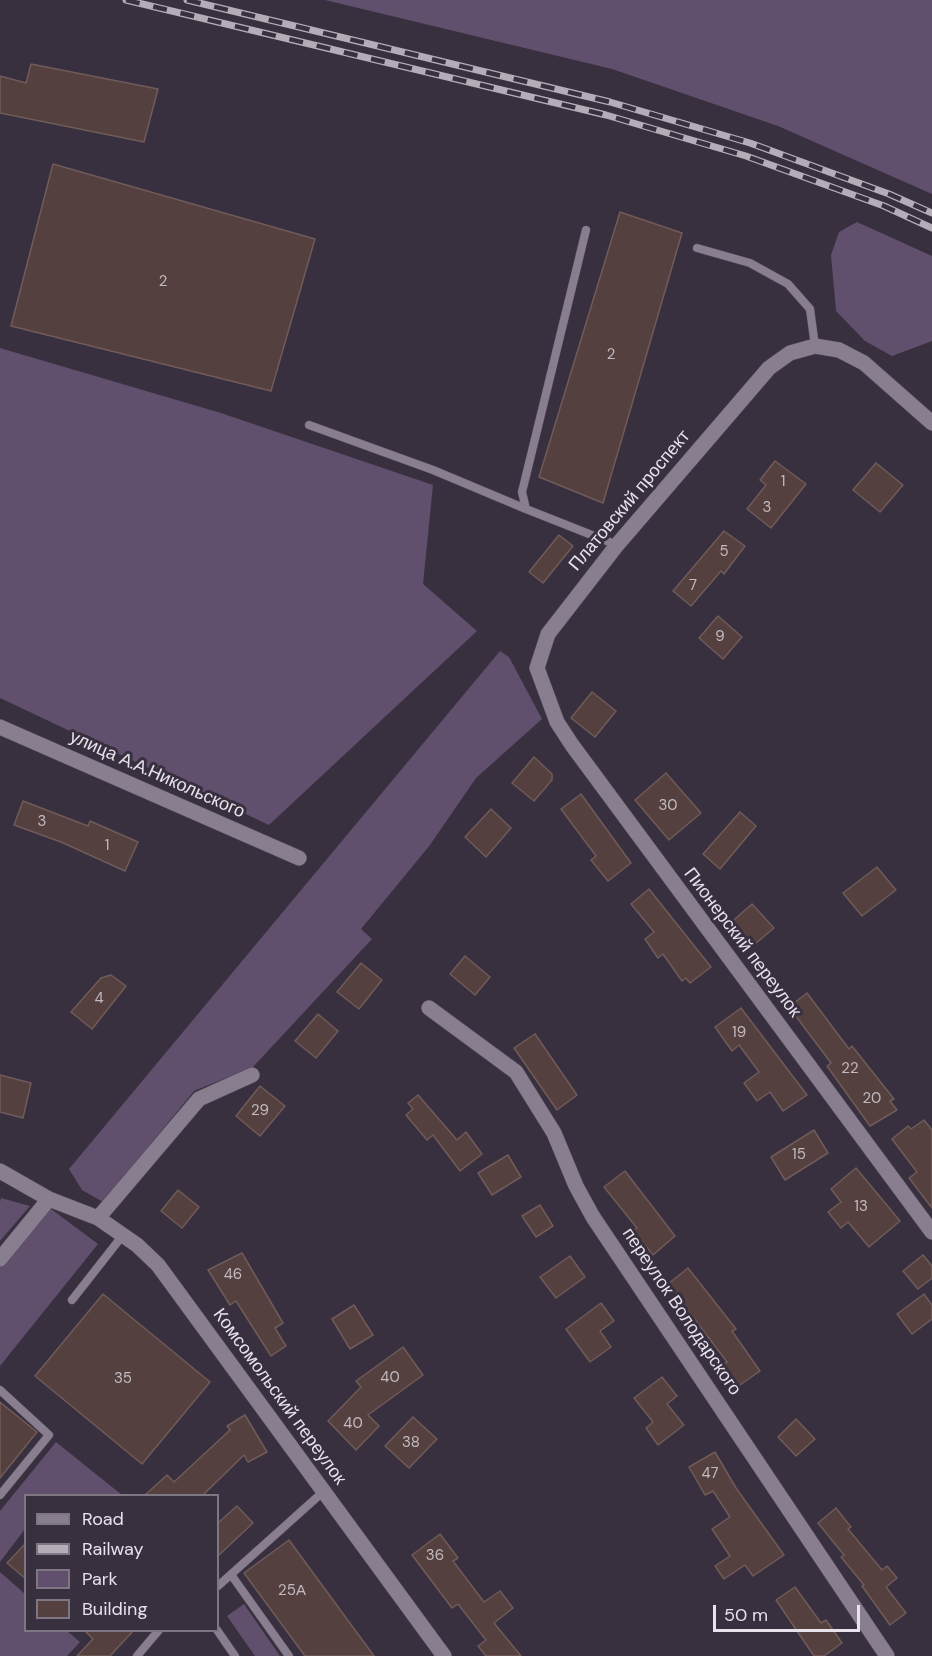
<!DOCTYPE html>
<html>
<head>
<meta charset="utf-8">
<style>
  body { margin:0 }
  #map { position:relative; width:932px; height:1656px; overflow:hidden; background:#38303e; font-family:"DM Sans",sans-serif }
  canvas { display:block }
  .legend { position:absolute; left:24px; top:1494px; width:195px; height:138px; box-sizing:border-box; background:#38303e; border:2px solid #7e7783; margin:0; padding:8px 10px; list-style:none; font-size:18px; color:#e7e2eb }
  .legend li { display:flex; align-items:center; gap:12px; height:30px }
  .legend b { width:30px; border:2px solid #7e7783 }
  .scale { position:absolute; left:713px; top:1605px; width:147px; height:27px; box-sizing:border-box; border:3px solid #e7e2eb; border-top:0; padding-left:8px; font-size:18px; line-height:21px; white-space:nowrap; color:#e7e2eb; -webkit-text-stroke:4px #38303e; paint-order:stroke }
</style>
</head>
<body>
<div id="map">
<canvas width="932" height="1656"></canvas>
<ul class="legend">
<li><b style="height:8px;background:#887e8f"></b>Road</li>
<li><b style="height:8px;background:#b3adb8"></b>Railway</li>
<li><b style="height:16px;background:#614f6e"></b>Park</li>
<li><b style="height:16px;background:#54413f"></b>Building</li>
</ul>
<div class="scale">50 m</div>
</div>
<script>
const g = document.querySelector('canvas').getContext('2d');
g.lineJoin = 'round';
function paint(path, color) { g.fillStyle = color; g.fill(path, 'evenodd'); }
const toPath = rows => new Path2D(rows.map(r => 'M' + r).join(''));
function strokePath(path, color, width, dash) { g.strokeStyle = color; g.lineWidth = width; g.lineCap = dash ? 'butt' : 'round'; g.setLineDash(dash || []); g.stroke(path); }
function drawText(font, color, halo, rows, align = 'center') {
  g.font = font + ' "DM Sans",sans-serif'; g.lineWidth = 6; g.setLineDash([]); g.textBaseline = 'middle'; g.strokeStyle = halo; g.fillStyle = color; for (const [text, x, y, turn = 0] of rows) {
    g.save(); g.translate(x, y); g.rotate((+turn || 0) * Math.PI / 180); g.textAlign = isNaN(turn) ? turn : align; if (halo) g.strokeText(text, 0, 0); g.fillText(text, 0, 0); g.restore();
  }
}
const green = toPath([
  [325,0,932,0,932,194,778,126,612,69],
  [857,222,932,256,932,341,892,356,865,341,836,311,831,255,839,232],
  [0,348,221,413,433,485,423,584,477,631,269,825,0,698],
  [500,651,509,657,542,719,476,778,430,845,361,929,372,939,253,1067,194,1091,103,1202,82,1190,69,1169],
  [1,1198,30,1206,0,1241,0,1202],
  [47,1206,98,1244,0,1366,0,1264],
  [56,1442,122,1495,26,1496,25,1529,0,1562,0,1511],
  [0,1572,25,1594,26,1630,67,1631,80,1642,67,1656,0,1656],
  [244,1604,280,1656,255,1656,227,1616]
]);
const building = toPath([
  [31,64,158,89,144,142,0,113,0,76,26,83,31,64],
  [53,164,315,239,271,391,11,326,53,164],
  [620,212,682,233,603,503,539,477,620,212],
  [775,461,806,484,771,528,747,509,766,485,760,480,775,461],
  [876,463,903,485,880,512,853,490,876,463],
  [724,531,745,546,724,574,721,571,691,606,673,591,724,531],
  [559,535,573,546,543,583,529,572,559,535],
  [718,616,742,637,723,659,699,638,718,616],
  [592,692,616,711,595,737,571,718,592,692],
  [534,757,552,774,552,780,534,801,512,783,534,757],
  [666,773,701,813,669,840,635,800,666,773],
  [581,794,631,863,608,881,591,860,596,856,561,809,581,794],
  [23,801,88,826,90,821,138,842,125,871,61,842,14,825,23,801],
  [491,809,511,828,486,857,465,837,491,809],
  [740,812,756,826,720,869,703,854,740,812],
  [877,867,896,890,862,916,843,893,877,867],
  [649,889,711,967,690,983,686,978,682,981,663,954,658,958,645,939,654,932,631,904,649,889],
  [752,904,774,928,749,949,728,925,752,904],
  [465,956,490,977,475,995,450,974,465,956],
  [361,963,382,980,359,1009,337,992,361,963],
  [111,975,126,986,92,1029,71,1012,101,978,111,975],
  [807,993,849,1049,852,1046,894,1099,890,1101,897,1110,870,1126,827,1066,831,1063,789,1007,807,993],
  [741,1008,807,1095,783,1111,770,1092,757,1101,744,1083,759,1072,739,1045,732,1051,715,1027,741,1008],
  [318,1014,338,1031,316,1058,295,1041,318,1014],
  [535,1034,577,1095,557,1110,514,1048,535,1034],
  [0,1075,31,1083,23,1118,0,1112,0,1075],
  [260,1086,285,1106,260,1136,236,1116,260,1086],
  [418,1095,457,1140,466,1132,482,1154,460,1171,433,1135,427,1140,406,1115,413,1109,408,1103,418,1095],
  [924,1120,932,1130,932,1208,909,1178,917,1172,892,1139,908,1126,911,1129,924,1120],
  [814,1130,828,1153,785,1180,771,1157,814,1130],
  [508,1155,521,1177,492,1195,478,1173,508,1155],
  [856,1168,900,1221,869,1247,848,1222,841,1228,828,1212,841,1202,831,1189,856,1168],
  [625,1171,675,1236,653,1255,633,1231,637,1228,604,1187,625,1171],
  [178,1190,199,1207,182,1228,161,1211,178,1190],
  [540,1205,553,1226,536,1237,522,1216,540,1205],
  [242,1253,283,1323,275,1328,286,1346,271,1356,236,1301,230,1305,208,1270,242,1253],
  [923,1255,932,1266,932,1278,918,1289,903,1271,923,1255],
  [570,1256,585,1277,556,1298,540,1277,570,1256],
  [688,1268,736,1329,732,1331,760,1371,737,1387,722,1365,727,1362,668,1284,688,1268],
  [103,1294,210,1382,142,1464,35,1376,103,1294],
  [924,1294,932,1305,932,1319,912,1334,897,1314,924,1294],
  [601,1303,614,1321,600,1331,611,1347,590,1362,566,1329,601,1303],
  [354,1305,373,1335,350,1349,332,1319,354,1305],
  [403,1347,423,1375,368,1415,379,1426,356,1450,328,1421,361,1387,356,1381,403,1347],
  [662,1377,677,1396,667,1404,684,1425,658,1445,646,1428,653,1422,634,1398,662,1377],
  [0,1402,37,1432,0,1478,0,1402],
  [245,1415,267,1452,248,1462,244,1455,202,1496,144,1496,167,1475,174,1482,230,1430,227,1426,245,1415],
  [413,1417,437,1439,409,1468,385,1446,413,1417],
  [796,1419,815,1439,796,1456,778,1437,796,1419],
  [715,1452,736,1488,784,1555,753,1576,745,1565,724,1579,715,1566,730,1556,712,1529,730,1517,713,1491,705,1495,689,1467,715,1452],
  [237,1506,253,1523,218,1556,218,1523,237,1506],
  [836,1508,851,1527,848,1529,882,1570,887,1566,897,1578,886,1587,906,1613,890,1625,862,1586,864,1585,841,1557,844,1555,818,1523,836,1508],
  [440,1534,458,1558,453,1561,484,1602,500,1591,513,1608,494,1623,521,1656,486,1656,478,1646,486,1640,458,1604,452,1608,412,1555,440,1534],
  [289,1540,374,1656,305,1656,244,1573,289,1540],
  [26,1543,26,1579,7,1563,26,1543],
  [795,1587,821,1623,826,1620,842,1643,824,1656,814,1656,776,1600,795,1587],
  [84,1630,134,1630,110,1656,77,1656,93,1639,84,1630]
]);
const lane = toPath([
  [586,230,522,492,526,509,617,545],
  [697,248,750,263,788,284,810,309,815,346],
  [309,425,433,470,526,509],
  [72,1300,123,1235],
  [0,1390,49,1435,0,1495],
  [232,1576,289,1656],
  [218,1586,324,1491],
  [217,1630,235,1656],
  [137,1656,159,1630]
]);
const street = toPath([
  [932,423,864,363,839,350,815,346,790,353,769,368,617,545,548,634,537,668,557,722,572,745,932,1232],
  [0,727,299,858],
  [429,1008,516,1072,554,1133,576,1186,593,1217,887,1656],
  [0,1171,49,1199,98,1218,137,1245,158,1265,444,1656],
  [98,1218,199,1099,252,1075],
  [0,1259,49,1199]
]);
const rail = toPath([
  [126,0,606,115,746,156,884,206,932,228],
  [187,0,610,102,750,143,889,194,932,213]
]);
const numberNames = [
  ["2",163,282],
  ["2",611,355],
  ["1",783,482],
  ["3",767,508],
  ["5",724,552],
  ["7",693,586],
  ["9",720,637],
  ["30",668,806],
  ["3",42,822],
  ["1",107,846],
  ["4",99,999],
  ["19",739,1033],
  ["22",850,1069],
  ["20",872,1099],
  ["29",260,1111],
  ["15",799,1155],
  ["13",861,1207],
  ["46",233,1275],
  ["40",390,1378],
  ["35",123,1379],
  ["40",353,1424],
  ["38",411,1443],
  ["47",710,1474],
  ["36",435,1556],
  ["25А",292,1591]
];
const streetNames = [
  ["Платовский проспект",630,501,-50],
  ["улица А.А.Никольского",157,775,24],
  ["Пионерский переулок",742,943,53],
  ["переулок Володарского",681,1312,56],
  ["Комсомольский переулок",279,1397,54]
];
paint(green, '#614f6e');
paint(building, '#54413f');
strokePath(building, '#705b5a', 1.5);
strokePath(lane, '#534d58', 9);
strokePath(street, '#534d58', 16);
strokePath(lane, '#887e8f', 8);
strokePath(street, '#887e8f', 15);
strokePath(rail, '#b3adb8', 7);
strokePath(rail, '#38303e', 4.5, [14]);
drawText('15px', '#c2bac0', null, numberNames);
drawText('18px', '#e7e2eb', '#38303e', streetNames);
</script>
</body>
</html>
